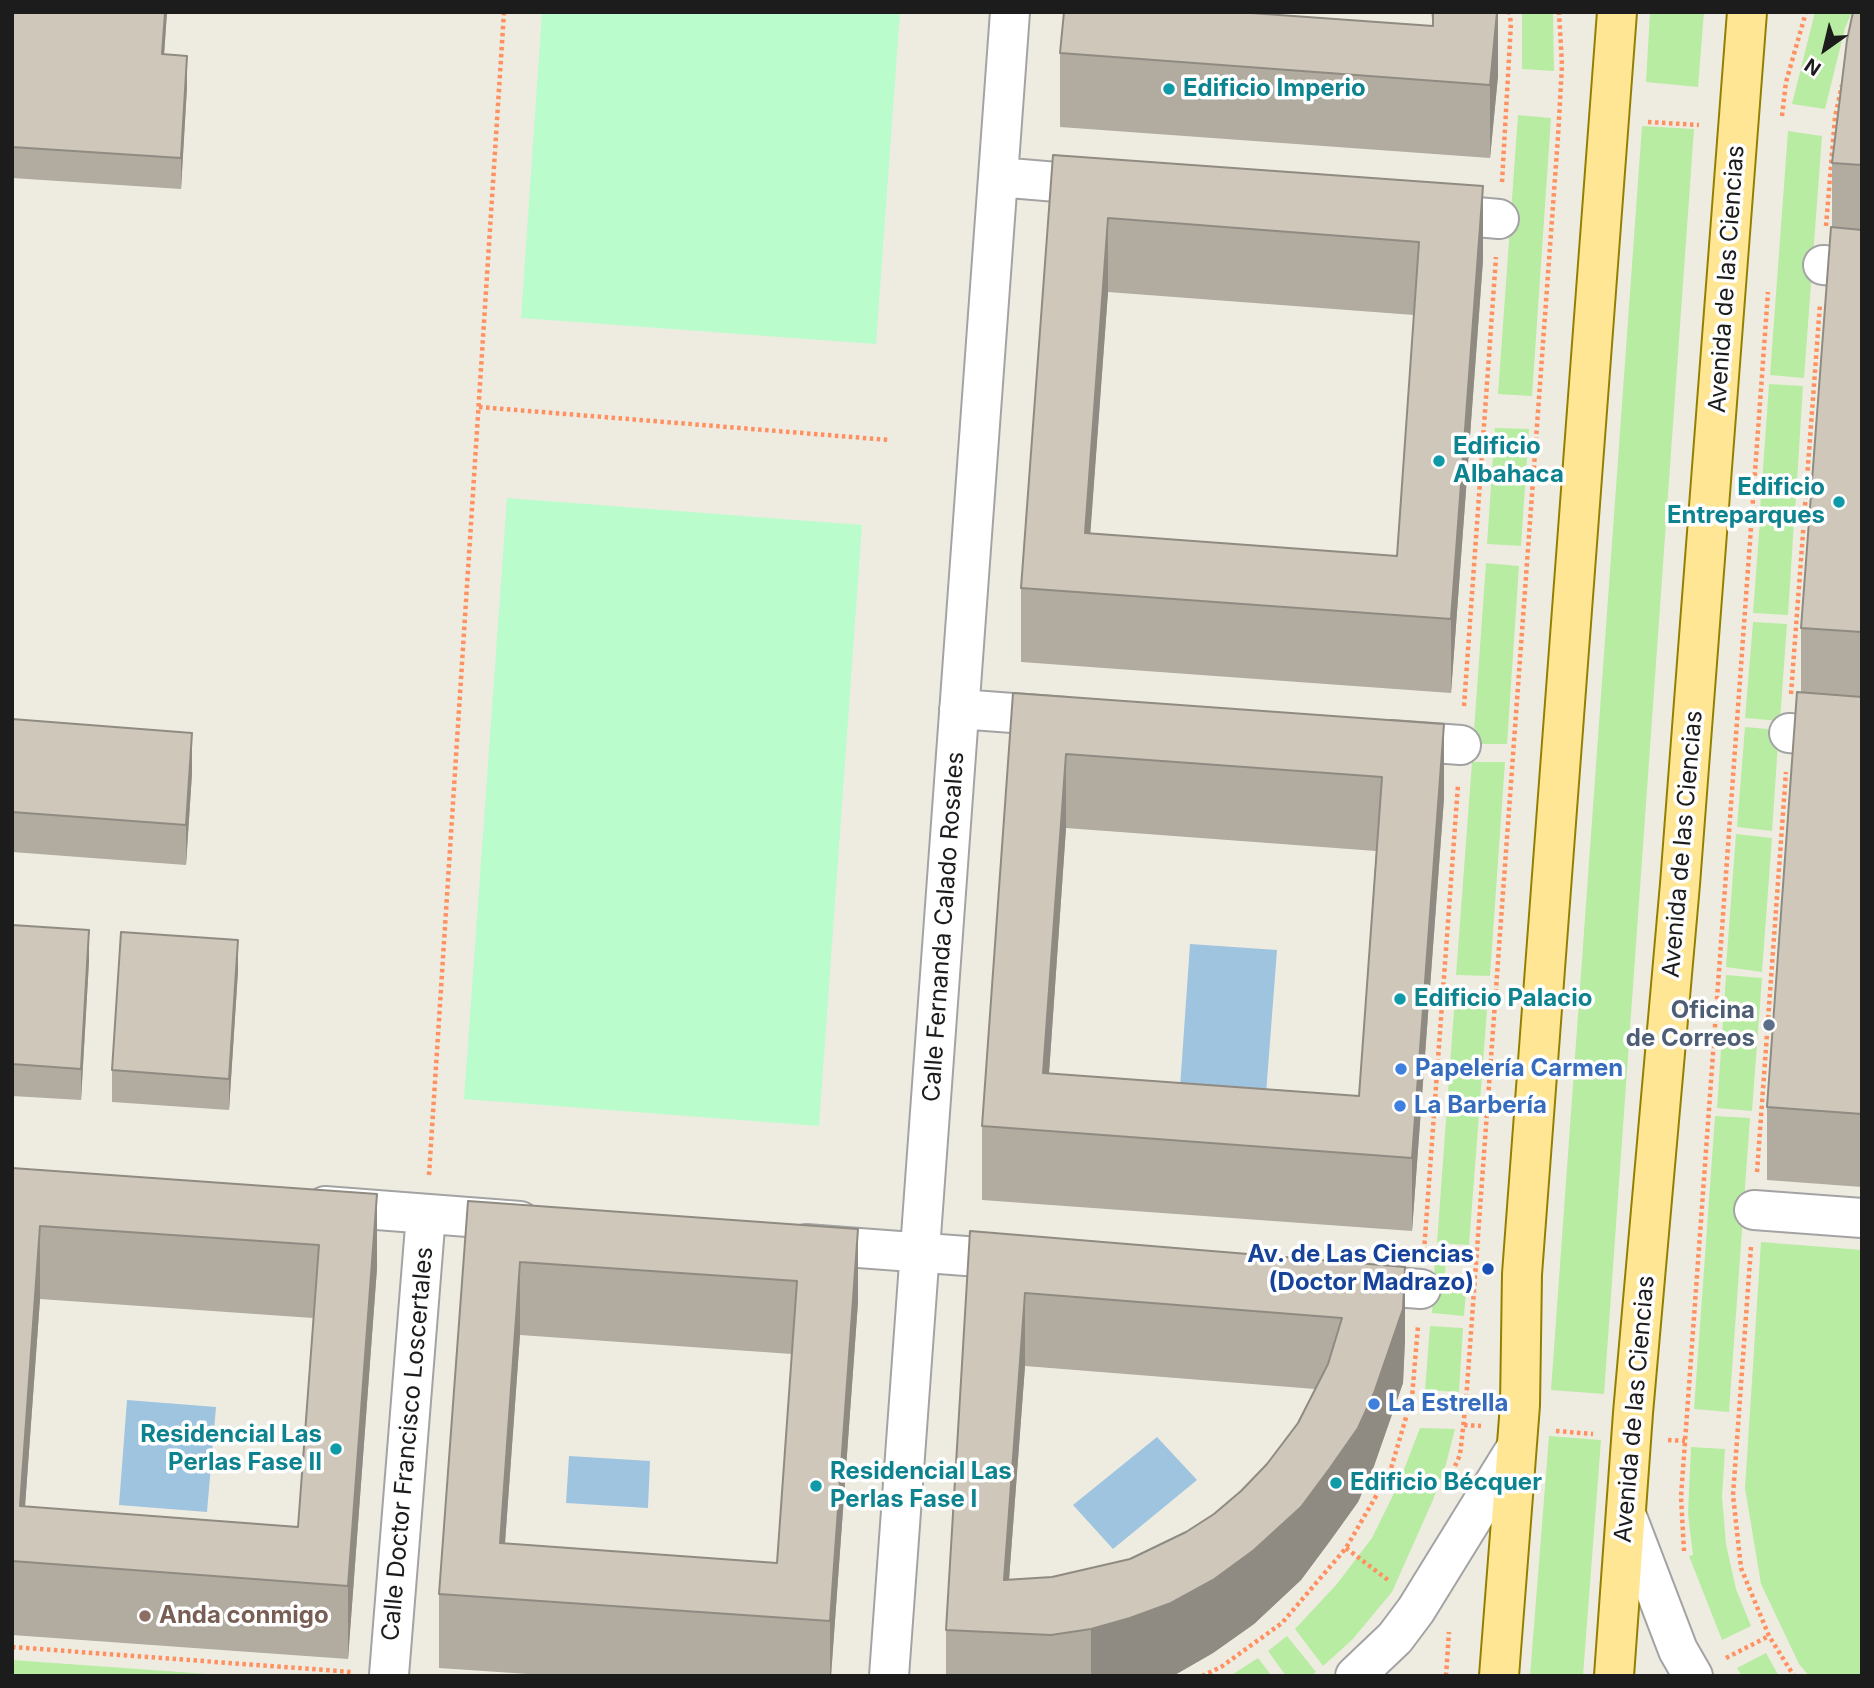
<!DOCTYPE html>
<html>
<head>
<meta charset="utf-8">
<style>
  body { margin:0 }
  #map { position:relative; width:1874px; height:1688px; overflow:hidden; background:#eeece1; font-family:Inter,sans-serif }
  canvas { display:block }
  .frame { position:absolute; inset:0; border:14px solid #1c1c1c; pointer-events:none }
  .north { position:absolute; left:1790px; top:14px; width:70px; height:70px; -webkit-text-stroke:5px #fff; paint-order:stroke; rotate:214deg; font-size:19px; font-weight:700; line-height:28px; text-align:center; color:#1c1c1c }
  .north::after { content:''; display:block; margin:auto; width:24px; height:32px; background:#1c1c1c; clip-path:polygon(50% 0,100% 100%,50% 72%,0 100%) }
</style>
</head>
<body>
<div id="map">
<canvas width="1874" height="1688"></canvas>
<div class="frame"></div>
<div class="north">N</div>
</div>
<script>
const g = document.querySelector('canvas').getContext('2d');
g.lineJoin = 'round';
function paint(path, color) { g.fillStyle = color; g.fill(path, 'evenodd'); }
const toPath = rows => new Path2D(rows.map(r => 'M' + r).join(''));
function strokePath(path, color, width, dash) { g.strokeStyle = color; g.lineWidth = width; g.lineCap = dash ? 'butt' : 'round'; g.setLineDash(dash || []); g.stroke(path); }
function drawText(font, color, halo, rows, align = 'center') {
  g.font = font + ' Inter,sans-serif'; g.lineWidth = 7; g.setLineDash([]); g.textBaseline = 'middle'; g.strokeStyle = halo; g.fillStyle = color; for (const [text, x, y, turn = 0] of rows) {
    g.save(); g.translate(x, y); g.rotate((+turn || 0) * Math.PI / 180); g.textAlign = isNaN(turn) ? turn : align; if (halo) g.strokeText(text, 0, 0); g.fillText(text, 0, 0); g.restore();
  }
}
const grass = toPath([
  [1522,12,1553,12,1554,71,1522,69],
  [1650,12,1704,12,1698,87,1646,82],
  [1815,12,1852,12,1845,28,1825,109,1792,104],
  [1518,115,1551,118,1532,396,1498,394],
  [1642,126,1694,129,1604,1394,1551,1390],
  [1788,131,1822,136,1804,378,1770,375],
  [1769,384,1803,386,1795,513,1760,511],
  [1495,428,1529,429,1521,546,1487,544],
  [1760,520,1794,522,1788,615,1753,613],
  [1486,563,1519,566,1507,744,1473,744],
  [1753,622,1787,624,1780,721,1745,718],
  [1745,727,1779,730,1772,831,1737,827],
  [1472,762,1505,762,1490,976,1456,975],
  [1736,834,1772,838,1762,972,1726,967],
  [1726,975,1762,978,1752,1111,1717,1108],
  [1455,996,1488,997,1469,1245,1437,1243],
  [1715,1116,1750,1118,1729,1412,1694,1409],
  [1761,1242,1862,1250,1862,1676,1809,1676,1799,1664,1761,1584,1745,1488],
  [1435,1256,1446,1257,1444,1289,1466,1291,1464,1316,1432,1313],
  [1430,1326,1463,1328,1459,1392,1425,1390],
  [1420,1428,1455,1429,1446,1464,1433,1500,1392,1592,1352,1640,1323,1666,1295,1629,1336,1585,1372,1538,1398,1485],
  [1549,1436,1601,1440,1583,1676,1530,1676],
  [1691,1447,1725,1449,1722,1497,1726,1544,1736,1589,1751,1626,1722,1640,1689,1556,1693,1555,1688,1514],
  [1287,1636,1316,1672,1311,1676,1286,1676,1268,1651],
  [1766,1653,1779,1676,1742,1676,1737,1668],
  [1258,1658,1272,1676,1230,1676],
  [12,1660,236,1676,12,1676]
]);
const park = toPath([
  [542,12,900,12,876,344,521,318],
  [507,498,862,525,819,1126,464,1099]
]);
const water = toPath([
  [1190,944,1277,950,1266,1094,1180,1088],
  [127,1400,216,1407,207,1512,119,1505],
  [1157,1437,1197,1480,1113,1549,1073,1505],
  [569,1456,650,1461,648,1508,566,1503]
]);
const path = toPath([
  [1782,116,1786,82,1806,12],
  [1648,122,1699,125],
  [1502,182,1511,23,1509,12],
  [1826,226,1835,117,1842,85],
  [479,407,889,440],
  [1791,694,1820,304],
  [1464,706,1496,257],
  [1757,1172,1786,772],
  [429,1175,504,12],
  [1751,1247,1733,1495,1741,1568,1769,1636,1794,1676],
  [1424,1251,1458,785],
  [1464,1425,1481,1426],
  [1556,1431,1593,1434],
  [1668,1440,1685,1441],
  [1455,1466,1460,1455,1466,1401,1558,137,1562,65,1559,12],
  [1346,1548,1388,1580],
  [1684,1551,1681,1497,1768,292],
  [12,1647,352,1672],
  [1726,1658,1769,1636],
  [1202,1676,1221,1667,1282,1623,1346,1548,1390,1472,1412,1397,1418,1326],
  [1446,1676,1449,1632]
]);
const minor = toPath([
  [998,177,1104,186],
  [1433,213,1499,219],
  [1823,265,1862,268],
  [959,709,1066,717],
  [1789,733,1862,739],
  [1391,740,1461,745],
  [325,1206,520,1221],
  [1754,1210,1862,1218],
  [806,1244,1019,1260],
  [1354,1284,1421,1289],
  [1626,1514,1678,1650,1693,1676],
  [389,1675,426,1214],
  [889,1676,1010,12],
  [1355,1676,1395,1638,1416,1610,1516,1448]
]);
const major = toPath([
  [1499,1676,1520,1405,1522,1274,1617,12],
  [1614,1676,1633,1413,1680,884,1747,12]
]);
const wall = toPath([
  [12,12,167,12,164,54,187,87,181,189,12,178],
  [1431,12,1498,12,1498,76,1490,158,1060,127,1060,53,1433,26],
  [1862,12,1862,1187,1767,1180,1767,1107,1801,693,1801,628,1832,227,1832,163],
  [1053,155,1483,186,1483,260,1451,693,1021,662,1021,588],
  [1108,292,1414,315,1397,556,1090,533],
  [1013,693,1444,724,1444,798,1412,1231,982,1200,982,1126],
  [1066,828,1376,851,1359,1096,1049,1073],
  [12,719,192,773,186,865,12,852],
  [12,925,89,961,81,1100,12,1096],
  [238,971,229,1110,112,1102,112,1070],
  [12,1168,377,1194,377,1268,348,1659,12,1635],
  [40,1299,313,1318,298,1527,25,1506],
  [468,1201,858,1229,858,1302,831,1676,558,1676,439,1668,439,1594],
  [520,1335,792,1354,777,1563,505,1543],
  [970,1231,1405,1267,1405,1340,1403,1383,1374,1466,1358,1502,1330,1541,1301,1580,1254,1624,1213,1653,1173,1676,946,1676,946,1630],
  [1025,1366,1315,1389,1298,1423,1267,1464,1241,1491,1214,1514,1186,1532,1130,1559,1052,1577,1009,1580]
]);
const shadedWall = toPath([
  [165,12,167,12,162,85,162,54],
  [1497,12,1498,12,1498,76,1490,158,1490,85],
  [187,56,187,87,181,189,181,158],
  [1483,186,1483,260,1451,693,1451,619],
  [1108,218,1108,292,1086,593,1085,533],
  [1444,724,1444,798,1412,1231,1412,1158],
  [192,733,192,773,186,865,186,825],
  [1066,754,1066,828,1045,1131,1043,1073],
  [89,930,89,961,81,1100,81,1069],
  [238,940,238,971,229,1110,229,1079],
  [377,1194,377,1268,348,1659,348,1586],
  [40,1226,40,1299,21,1562,20,1506],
  [858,1229,858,1302,831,1676,830,1676,830,1621],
  [520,1262,520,1335,501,1598,500,1543],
  [1405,1267,1405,1340,1403,1383,1374,1466,1358,1502,1330,1541,1301,1580,1254,1624,1213,1653,1173,1676,1091,1676,1091,1629,1301,1507],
  [1025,1293,1025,1366,1005,1633,1004,1580]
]);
const building = toPath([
  [12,12,165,12,162,54,187,56,181,158,12,147,12,12],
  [1064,12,1237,12,1433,26,1433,12,1497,12,1490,85,1060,53,1064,12],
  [1853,12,1862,12,1862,165,1832,163,1847,40,1853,12],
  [1053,155,1483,186,1451,619,1021,588,1053,155],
  [1108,218,1419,242,1397,556,1085,533,1108,218],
  [1831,227,1862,230,1862,632,1801,628,1831,227],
  [1797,692,1862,697,1862,1114,1767,1107,1797,692],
  [1013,693,1444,724,1412,1158,982,1126,1013,693],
  [1066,754,1382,777,1359,1096,1043,1073,1066,754],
  [12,719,192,733,186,825,12,812,12,719],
  [12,925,89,930,81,1069,12,1064,12,925],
  [121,932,238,940,229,1079,112,1070,121,932],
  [12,1168,377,1194,348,1586,12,1561,12,1168],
  [40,1226,319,1245,298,1527,20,1506,40,1226],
  [468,1201,858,1229,830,1621,439,1594,468,1201],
  [520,1262,797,1281,777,1563,500,1543,520,1262],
  [970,1231,1405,1267,1403,1309,1374,1393,1358,1428,1330,1468,1301,1507,1254,1550,1213,1580,1171,1603,1130,1618,1091,1629,1051,1635,946,1630,970,1231],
  [1025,1293,1342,1318,1328,1364,1298,1423,1267,1464,1241,1491,1214,1514,1186,1532,1130,1559,1052,1577,1004,1580,1025,1293]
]);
const markers = [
  [1169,89,7,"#0f9aa8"],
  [1439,461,7,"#0f9aa8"],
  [1839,502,7,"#0f9aa8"],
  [1400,999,7,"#0f9aa8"],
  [1769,1025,7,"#5c6f8a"],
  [1401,1069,7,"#3f7fe0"],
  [1400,1106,7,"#3f7fe0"],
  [1488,1269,7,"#1a4fb4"],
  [1374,1404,7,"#3f7fe0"],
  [336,1449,7,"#0f9aa8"],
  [1336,1483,7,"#0f9aa8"],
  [816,1486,7,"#0f9aa8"],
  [145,1616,7,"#8d6e63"]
];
const cultureNames = [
  ["Edificio Imperio",1183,89],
  ["Edificio",1453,447],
  ["Albahaca",1453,475],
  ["Edificio",1825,488,"right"],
  ["Entreparques",1825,516,"right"],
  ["Edificio Palacio",1414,999],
  ["Residencial Las",322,1435,"right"],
  ["Perlas Fase II",322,1463,"right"],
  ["Residencial Las",830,1472],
  ["Perlas Fase I",830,1500],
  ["Edificio Bécquer",1350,1483]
];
const streetNames = [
  ["Avenida de las Ciencias",1727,279,-86],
  ["Avenida de las Ciencias",1683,844,-85],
  ["Calle Fernanda Calado Rosales",944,927,-86],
  ["Avenida de las Ciencias",1635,1409,-85],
  ["Calle Doctor Francisco Loscertales",408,1444,-85]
];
const serviceNames = [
  ["Oficina",1755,1011],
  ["de Correos",1755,1039]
];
const shopNames = [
  ["Papelería Carmen",1415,1069],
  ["La Barbería",1414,1106],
  ["La Estrella",1388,1404]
];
const transitNames = [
  ["Av. de Las Ciencias",1474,1255],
  ["(Doctor Madrazo)",1474,1283]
];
const educationNames = [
  ["Anda conmigo",159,1616]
];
paint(grass, '#b9eca3');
paint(park, '#bafccc');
paint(water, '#9fc4df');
strokePath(minor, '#a3a3a3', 42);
strokePath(major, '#948000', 42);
strokePath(path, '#ff9061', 4.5, [3.5, 3.5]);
strokePath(minor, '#fff', 38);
strokePath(major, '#ffe695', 38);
paint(wall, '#b1aba0');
paint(shadedWall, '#908b82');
paint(building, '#cec7ba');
strokePath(building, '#908b82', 2);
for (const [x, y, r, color] of markers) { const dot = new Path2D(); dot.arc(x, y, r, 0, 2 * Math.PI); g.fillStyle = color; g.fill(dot); strokePath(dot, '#fff', 2.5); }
drawText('bold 24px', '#0d838f', '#fff', cultureNames, 'left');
drawText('24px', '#1c1c1c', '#fff', streetNames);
drawText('bold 24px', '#4e5e75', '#fff', serviceNames, 'right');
drawText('bold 24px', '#366cbe', '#fff', shopNames, 'left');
drawText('bold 24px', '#164399', '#fff', transitNames, 'right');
drawText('bold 24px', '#785e54', '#fff', educationNames, 'left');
</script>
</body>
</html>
